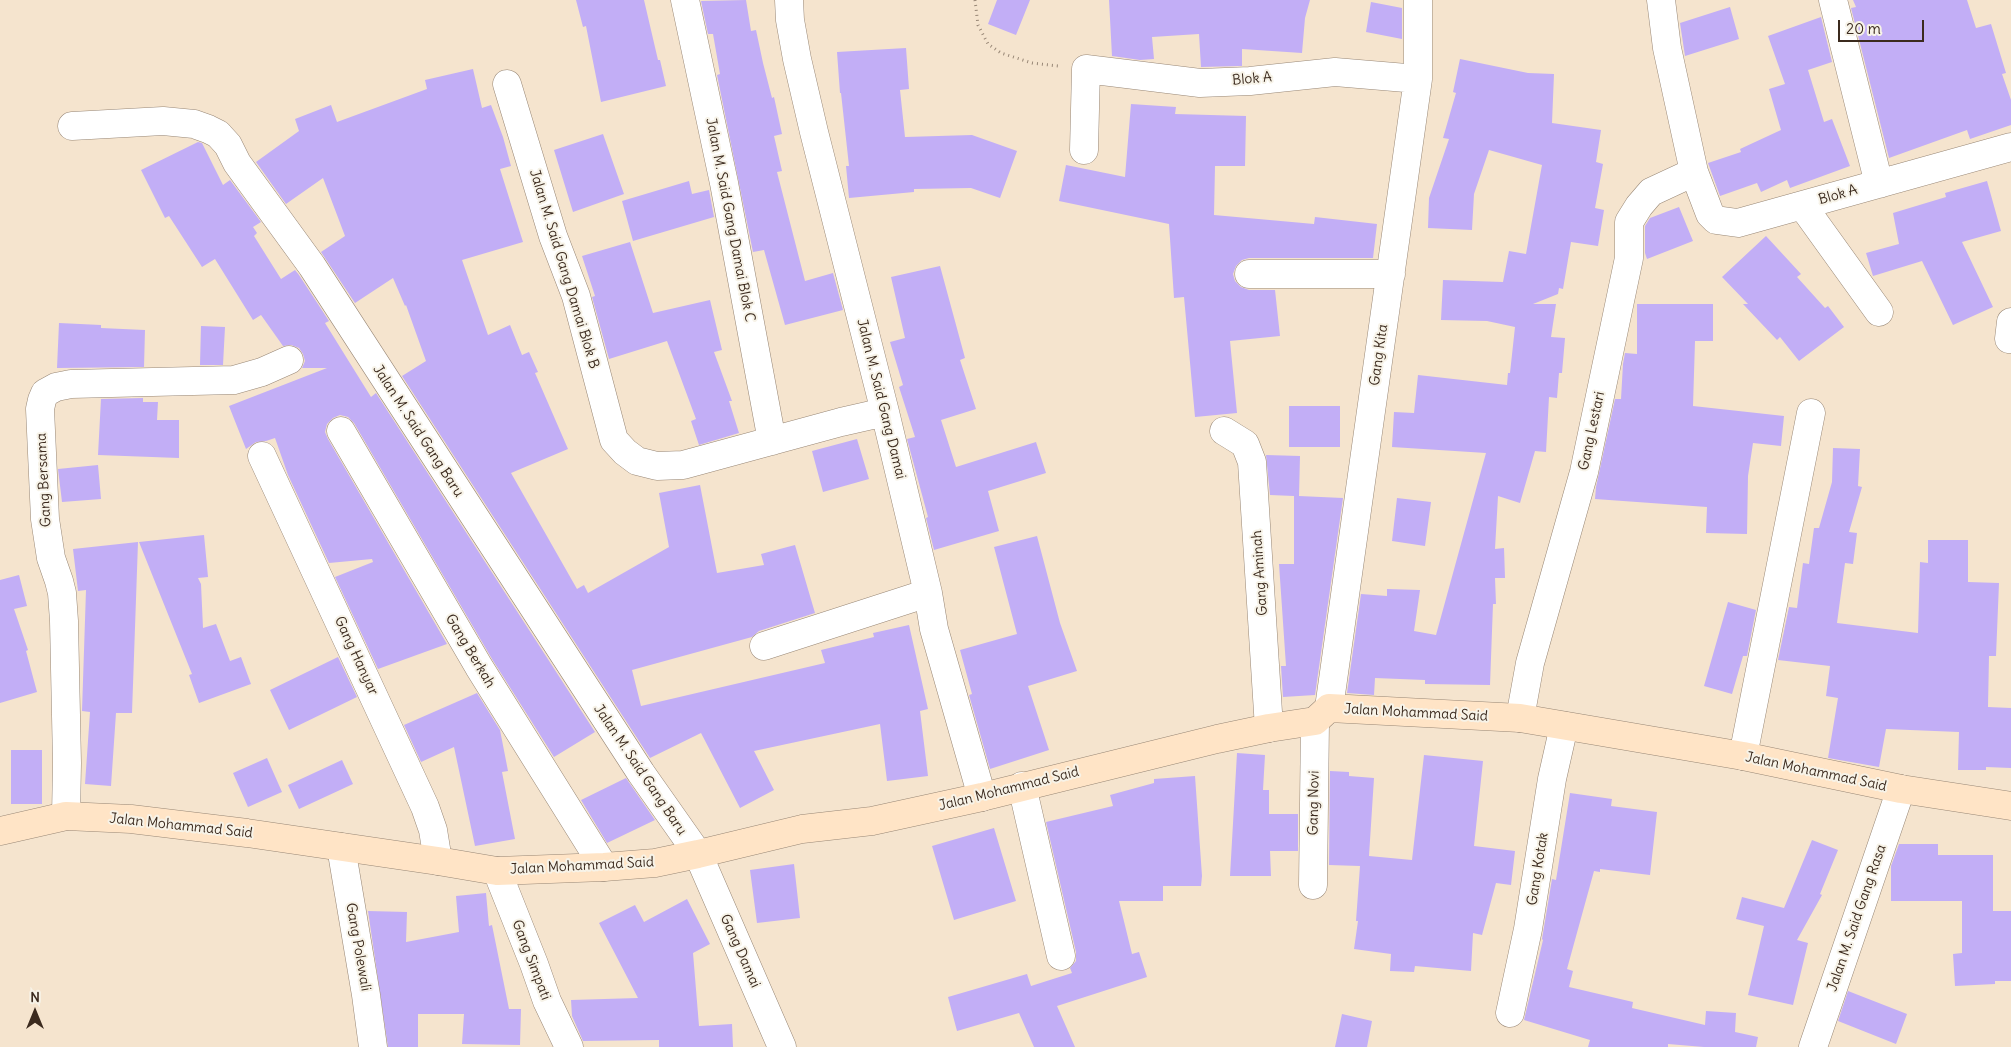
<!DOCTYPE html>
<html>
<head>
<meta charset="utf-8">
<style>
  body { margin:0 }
  #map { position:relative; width:2011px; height:1047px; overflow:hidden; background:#f5e4ce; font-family:Delius,sans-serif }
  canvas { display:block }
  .north { position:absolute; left:10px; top:987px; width:50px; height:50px; -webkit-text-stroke:4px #f7f3e8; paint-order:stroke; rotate:0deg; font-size:14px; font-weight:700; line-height:20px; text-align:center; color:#3b2a1e }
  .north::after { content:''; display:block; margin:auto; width:18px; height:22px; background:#3b2a1e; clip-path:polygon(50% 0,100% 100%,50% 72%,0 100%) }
  .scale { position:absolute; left:1838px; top:20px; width:86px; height:22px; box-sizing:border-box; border:2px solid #3b2a1e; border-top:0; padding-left:6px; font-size:15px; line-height:18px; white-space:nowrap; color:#3b2a1e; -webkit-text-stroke:4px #f7f3e8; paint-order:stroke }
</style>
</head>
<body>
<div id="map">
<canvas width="2011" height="1047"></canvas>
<div class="north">N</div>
<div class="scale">20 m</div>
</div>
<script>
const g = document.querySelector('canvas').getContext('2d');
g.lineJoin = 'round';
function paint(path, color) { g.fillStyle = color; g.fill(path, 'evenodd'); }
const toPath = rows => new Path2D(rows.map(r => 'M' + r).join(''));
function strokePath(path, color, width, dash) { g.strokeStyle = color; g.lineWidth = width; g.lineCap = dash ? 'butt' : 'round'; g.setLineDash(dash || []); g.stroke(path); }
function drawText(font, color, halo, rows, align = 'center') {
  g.font = font + ' Delius,sans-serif'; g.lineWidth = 4; g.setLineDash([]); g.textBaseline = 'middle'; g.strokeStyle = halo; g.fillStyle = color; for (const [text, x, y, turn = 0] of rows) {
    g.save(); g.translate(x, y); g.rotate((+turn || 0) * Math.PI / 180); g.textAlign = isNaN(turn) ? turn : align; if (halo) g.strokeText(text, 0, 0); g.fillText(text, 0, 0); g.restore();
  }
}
const building = toPath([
  [576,0,644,0,658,60,660,60,666,86,601,102,586,26,583,27],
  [746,0,751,31,756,30,763,63,772,98,774,97,782,134,774,136,782,171,777,172,805,281,833,273,843,310,785,325,764,250,753,252,717,75,720,74,713,34,708,34,701,1],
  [997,0,1030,0,1016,35,988,24],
  [1109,0,1310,0,1305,18,1302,53,1242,49,1242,66,1201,67,1199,34,1152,37,1154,59,1140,60,1112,56],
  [1853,0,1967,0,1976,28,1991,24,2006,73,2002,74,2011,100,2011,125,1970,139,1967,130,1889,158,1851,8,1856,7],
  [1371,2,1402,8,1402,39,1366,32],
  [1730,7,1739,39,1685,56,1680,23],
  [1821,17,1832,62,1808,70,1824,122,1832,119,1850,166,1790,188,1787,180,1761,192,1757,183,1720,196,1708,163,1741,152,1740,149,1781,130,1769,89,1785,84,1768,36],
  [906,48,909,89,900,90,905,137,972,135,1017,151,1000,198,971,188,914,189,914,192,849,198,846,166,849,166,841,93,840,93,837,52],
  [1460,59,1528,73,1554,74,1552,123,1601,130,1596,162,1603,164,1595,208,1604,210,1598,246,1571,242,1563,289,1559,288,1558,294,1533,304,1556,304,1551,337,1565,338,1562,373,1559,373,1557,398,1549,397,1546,452,1535,451,1520,503,1498,496,1495,549,1504,548,1505,578,1495,578,1496,604,1493,604,1490,685,1425,684,1425,680,1375,678,1374,695,1347,693,1361,594,1387,596,1387,589,1420,590,1414,631,1436,635,1486,453,1392,447,1394,412,1414,413,1418,375,1507,385,1508,373,1510,373,1515,327,1487,321,1441,320,1443,280,1503,282,1509,251,1526,254,1542,165,1489,150,1474,194,1472,230,1428,228,1429,198,1449,139,1443,138,1456,93,1453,92],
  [473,69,482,108,491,105,503,137,511,166,500,169,523,242,462,260,488,335,510,325,522,355,529,352,538,372,535,373,568,449,511,473,577,589,584,585,588,593,669,547,659,493,700,485,717,573,764,565,761,554,795,545,815,613,759,631,752,637,632,670,641,706,825,663,821,650,874,637,873,633,909,625,928,709,920,711,928,776,887,781,880,724,754,751,774,790,740,808,701,733,650,758,402,376,426,361,406,305,405,306,393,278,355,303,321,252,345,236,323,178,286,204,256,162,299,131,295,119,331,105,337,122,427,89,425,80],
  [1131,104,1176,107,1175,114,1246,116,1245,166,1215,166,1214,215,1314,224,1315,217,1377,224,1373,258,1249,258,1242,260,1236,266,1233,274,1235,281,1241,287,1249,290,1275,290,1280,336,1230,341,1237,413,1195,417,1184,297,1174,298,1169,224,1059,201,1066,165,1125,177],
  [603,134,624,194,573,212,554,150],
  [198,142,202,143,223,185,230,180,261,222,253,227,257,233,254,236,281,279,295,270,299,275,329,321,325,323,371,397,376,393,595,732,554,757,492,659,354,423,348,417,340,415,333,418,327,424,325,432,328,439,447,644,378,669,335,577,373,562,372,559,329,563,288,475,275,438,266,441,256,442,246,449,229,406,327,368,302,368,305,361,303,354,299,348,291,345,283,346,261,315,253,320,215,259,202,267,169,216,165,218,141,170],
  [689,181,692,194,709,190,714,217,633,241,622,201],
  [1987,181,2001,231,1962,242,1993,307,1953,325,1922,261,1873,276,1866,253,1899,244,1893,213,1946,197,1945,193],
  [1679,207,1693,241,1647,259,1645,253,1645,226,1650,218],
  [1766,236,1801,274,1797,277,1825,308,1828,306,1844,327,1799,361,1780,337,1777,340,1743,304,1748,304,1722,277],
  [630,242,653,313,710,300,722,350,714,352,732,401,729,401,739,433,699,445,691,421,696,419,667,341,609,359,592,297,595,296,582,256],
  [940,266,965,358,960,360,976,409,941,420,956,467,1036,442,1046,473,988,491,999,531,934,550,926,518,928,517,907,439,915,437,899,387,903,385,890,342,905,338,891,277],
  [1637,304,1713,304,1713,341,1695,341,1693,406,1784,416,1781,446,1753,443,1748,476,1747,534,1706,533,1707,507,1595,499,1596,487,1615,399,1621,399,1623,364,1625,353,1637,354],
  [59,323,101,325,101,328,145,330,144,367,57,368],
  [201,326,225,327,223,365,200,365],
  [143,398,143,402,158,402,157,420,179,420,179,458,98,455,101,399],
  [1289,406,1340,406,1340,447,1289,447],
  [857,439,869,479,823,492,812,451],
  [1833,448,1860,449,1858,486,1862,487,1849,532,1857,533,1853,564,1845,563,1837,623,1918,633,1920,562,1928,563,1928,540,1968,540,1968,582,1999,583,1996,656,1989,656,1988,707,2011,708,2011,768,1986,767,1986,770,1958,770,1959,732,1886,729,1879,767,1828,758,1838,698,1826,696,1830,666,1778,660,1789,607,1797,608,1803,563,1809,564,1814,528,1819,528,1832,482],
  [1266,455,1300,456,1299,496,1343,498,1315,695,1283,697,1281,666,1286,666,1279,564,1294,564,1294,496,1270,495],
  [98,465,101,499,62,502,58,469],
  [1397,498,1431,502,1425,546,1392,541],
  [204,535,208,577,198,578,201,584,203,628,216,624,230,661,241,657,251,684,199,703,189,675,192,674,139,542],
  [1037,536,1060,623,1077,671,1028,686,1049,750,990,769,969,695,972,694,960,650,1017,634,994,547],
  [138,542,132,713,116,713,111,786,85,784,90,712,82,711,86,590,78,591,73,549],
  [19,575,27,606,14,609,28,650,26,651,37,692,0,703,0,580],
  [1728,602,1756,610,1747,656,1743,656,1732,694,1704,686],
  [338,657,357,697,289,730,270,690],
  [477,693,500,730,508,771,502,772,515,839,475,846,454,747,421,762,404,725],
  [11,750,42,750,42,804,11,804],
  [1237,753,1265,755,1263,790,1269,790,1269,814,1298,814,1298,851,1270,851,1271,876,1230,876],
  [1424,755,1483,761,1474,846,1515,851,1511,885,1496,883,1482,935,1473,933,1471,971,1415,966,1414,972,1390,971,1391,954,1354,949,1358,921,1356,921,1360,866,1329,865,1330,771,1349,772,1349,776,1374,778,1369,856,1412,860],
  [267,758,282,792,248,807,233,773],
  [342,760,353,784,299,809,288,785],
  [1195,776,1202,876,1201,886,1163,886,1163,901,1119,901,1132,954,1139,952,1147,977,1057,1006,1075,1047,1034,1047,1019,1013,957,1031,948,997,1027,974,1031,986,1072,973,1070,968,1076,961,1076,952,1046,822,1113,806,1110,795,1154,783,1154,779],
  [626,778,655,820,607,843,581,800],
  [1570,793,1612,799,1611,806,1657,812,1650,875,1600,869,1600,872,1594,871,1567,969,1573,971,1569,987,1633,1002,1632,1008,1705,1025,1706,1011,1736,1013,1735,1032,1758,1037,1756,1047,1704,1047,1668,1044,1668,1047,1588,1047,1590,1040,1524,1020,1543,940,1542,939,1552,879,1556,880],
  [994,828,1016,901,954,920,932,846],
  [1812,840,1838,850,1820,894,1822,895,1797,940,1808,943,1793,1005,1748,995,1764,926,1736,919,1742,897,1784,908],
  [1899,844,1938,844,1938,855,1993,855,1993,911,2011,911,2011,981,1995,981,1995,984,1955,986,1953,954,1962,953,1962,901,1891,901,1891,866],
  [794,864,800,918,757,923,750,870],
  [486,893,489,926,492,925,509,1009,521,1009,520,1045,462,1044,464,1014,418,1014,418,1047,388,1047,368,911,407,912,406,942,459,932,456,896],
  [687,899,710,944,693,953,699,1026,732,1024,733,1047,659,1047,659,1040,583,1041,572,1016,571,1000,638,998,599,923,635,905,644,922],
  [1848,991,1907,1014,1896,1044,1838,1021],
  [1342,1014,1372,1021,1367,1047,1335,1047]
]);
const path = toPath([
  [975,0,978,25,988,44,1001,53,1032,63,1058,66]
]);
const street = toPath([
  [685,0,724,183,772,441],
  [789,0,790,20,797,59,814,132,885,412,928,593,934,629,982,797],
  [1661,0,1667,48,1694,172,1710,214,1716,220,1738,223,2011,147],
  [1833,0,1879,184],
  [507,84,553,236,576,296,614,440,625,452,637,461,657,466,683,465,841,422,885,412],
  [72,126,163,121,194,124,208,129,218,134,228,145,237,163,312,266,641,773,698,854,782,1047],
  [1084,150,1086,69,1200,83,1250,81,1335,72,1418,79],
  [1802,205,1879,312],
  [1249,274,1391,274],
  [2009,339,2011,322],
  [341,431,479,667,604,867],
  [1224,431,1245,444,1252,462,1269,728],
  [262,456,425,807,433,830,438,861],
  [764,646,928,593],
  [1329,708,1418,79,1418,0],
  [1520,718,1530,663,1584,472,1629,258,1629,222,1639,206,1651,192,1694,172],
  [1743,756,1811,413],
  [1022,786,1061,956],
  [66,816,67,763,64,621,62,593,59,581,51,558,45,519,40,409,42,400,45,393,56,387,71,384,234,380,262,372,289,360],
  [341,847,366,995,373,1047],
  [497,871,534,964,547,1001,569,1047],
  [1313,885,1315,721],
  [1510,1013,1528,929,1552,779,1564,726],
  [1813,1047,1901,789]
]);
const secondary = toPath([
  [0,831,66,816,131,819,247,833,438,861,497,871,604,867,655,863,698,854,802,829,872,821,982,797,1217,739,1269,728,1315,721,1329,708,1520,718,1743,756,1901,789,2011,806]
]);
const streetNames = [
  ["Blok A",1252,79,-5],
  ["Blok A",1838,195,-16],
  ["Jalan M. Said Gang Damai Blok C",730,220,79],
  ["Jalan M. Said Gang Damai Blok B",564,269,73],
  ["Gang Kita",1379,355,-82],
  ["Jalan M. Said Gang Damai",881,399,76],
  ["Jalan M. Said Gang Baru",418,431,57],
  ["Gang Lestari",1592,431,-78],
  ["Gang Bersama",44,480,-93],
  ["Gang Aminah",1260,573,-94],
  ["Gang Berkah",470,651,59],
  ["Gang Hanyar",356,656,65],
  ["Jalan Mohammad Said",1416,713,3],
  ["Jalan M. Said Gang Baru",640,770,56],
  ["Jalan Mohammad Said",1816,772,12],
  ["Jalan Mohammad Said",1009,789,-14],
  ["Gang Novi",1314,803,-89],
  ["Jalan Mohammad Said",181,826,6],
  ["Jalan Mohammad Said",582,866,-3],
  ["Gang Kotak",1538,869,-81],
  ["Jalan M. Said Gang Rasa",1857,918,-71],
  ["Gang Polewali",358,947,80],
  ["Gang Damai",740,951,66],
  ["Gang Simpati",531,960,69]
];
paint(building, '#c2aef6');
strokePath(street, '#988776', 29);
strokePath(secondary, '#988776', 29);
strokePath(path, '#988776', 3, [1, 4]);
strokePath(street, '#fff', 28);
strokePath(secondary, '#ffe4c6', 28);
drawText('14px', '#3b2a1e', '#f7f3e8', streetNames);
</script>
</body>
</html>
